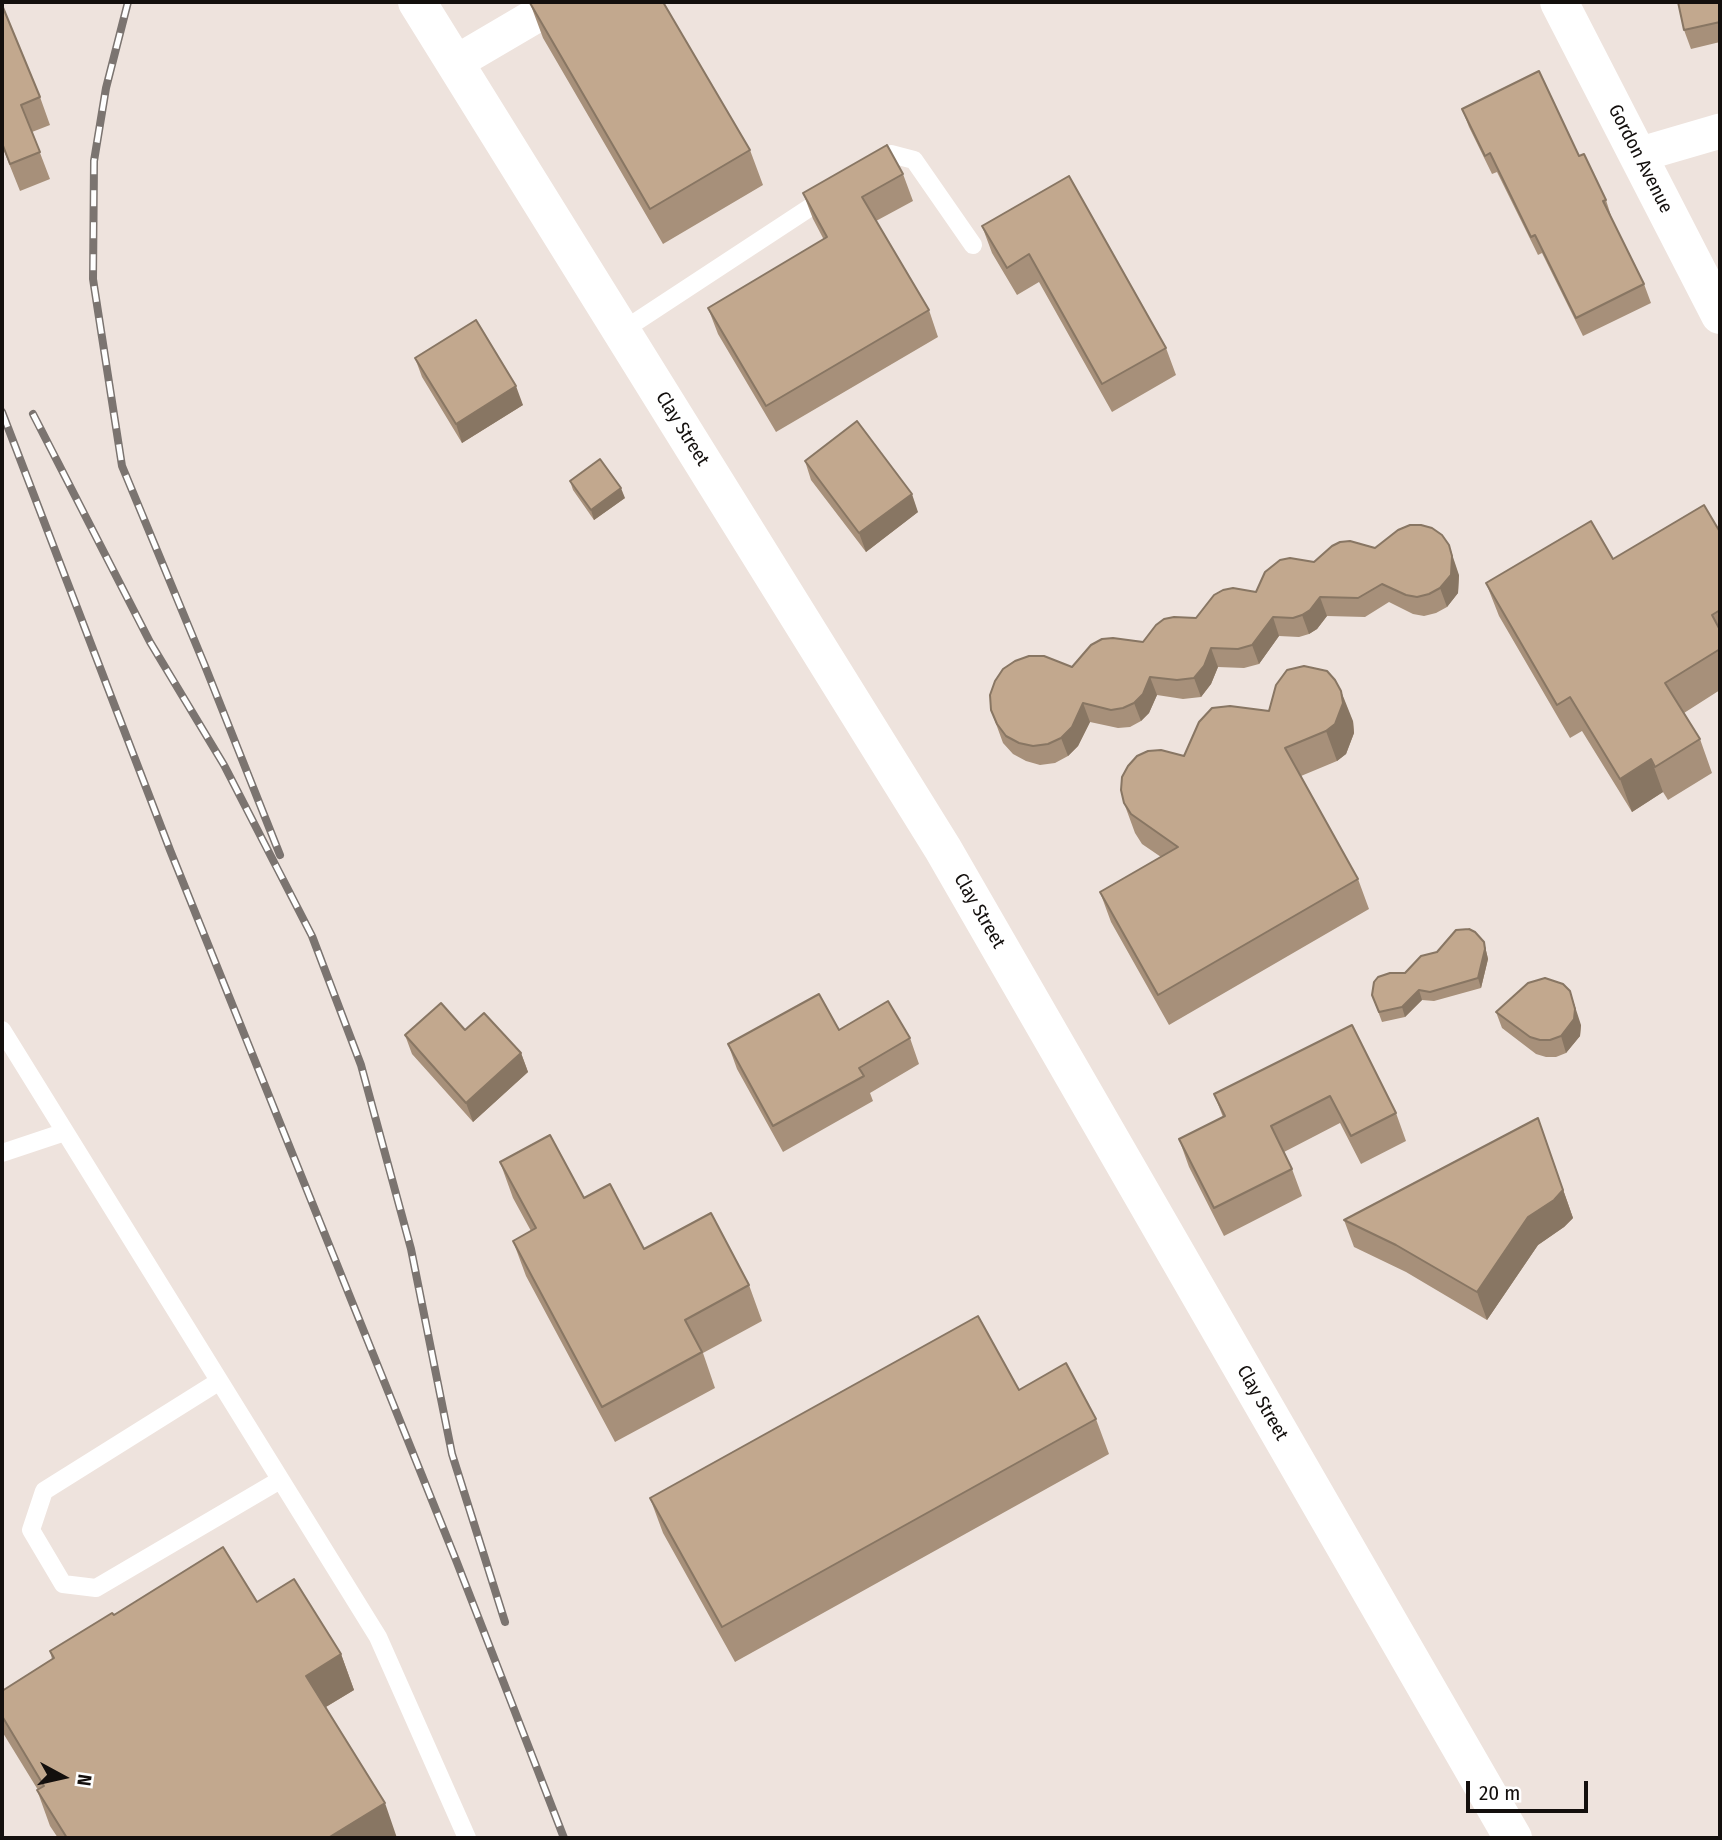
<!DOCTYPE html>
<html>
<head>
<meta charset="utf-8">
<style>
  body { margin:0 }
  #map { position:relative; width:1722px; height:1840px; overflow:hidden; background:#eee3dd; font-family:"Fira Sans Condensed",sans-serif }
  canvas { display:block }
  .frame { position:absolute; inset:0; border:4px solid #130f0d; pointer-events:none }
  .north { position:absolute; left:28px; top:1742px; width:70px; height:70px; -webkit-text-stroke:5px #fff; paint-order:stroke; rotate:98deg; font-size:19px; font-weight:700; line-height:28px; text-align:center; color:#130f0d }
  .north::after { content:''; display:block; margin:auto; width:24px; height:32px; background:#130f0d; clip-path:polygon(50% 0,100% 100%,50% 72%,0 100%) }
  .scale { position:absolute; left:1466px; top:1781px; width:122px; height:32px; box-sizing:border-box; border:4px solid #130f0d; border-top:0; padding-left:9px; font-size:21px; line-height:24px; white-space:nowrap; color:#130f0d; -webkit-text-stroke:5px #fff; paint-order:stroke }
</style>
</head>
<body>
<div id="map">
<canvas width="1722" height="1840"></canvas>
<div class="frame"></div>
<div class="north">N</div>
<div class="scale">20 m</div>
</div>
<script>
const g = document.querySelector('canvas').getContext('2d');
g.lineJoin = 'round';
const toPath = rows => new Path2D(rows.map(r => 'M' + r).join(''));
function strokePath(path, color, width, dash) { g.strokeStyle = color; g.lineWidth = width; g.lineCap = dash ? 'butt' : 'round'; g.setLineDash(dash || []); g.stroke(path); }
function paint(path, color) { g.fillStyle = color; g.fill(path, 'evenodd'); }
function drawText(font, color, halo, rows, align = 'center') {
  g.font = font + ' "Fira Sans Condensed",sans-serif'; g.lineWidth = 5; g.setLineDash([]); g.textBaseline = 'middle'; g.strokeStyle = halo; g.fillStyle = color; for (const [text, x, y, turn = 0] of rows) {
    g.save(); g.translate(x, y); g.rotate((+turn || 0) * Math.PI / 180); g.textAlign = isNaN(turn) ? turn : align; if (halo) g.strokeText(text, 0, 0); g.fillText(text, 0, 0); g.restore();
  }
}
const lane = toPath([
  [873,166,891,154,914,160,973,245],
  [622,331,826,197],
  [2,1030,378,1637,467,1838],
  [2,1153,65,1132],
  [218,1382,44,1491,31,1530,63,1584,96,1588,280,1480]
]);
const street = toPath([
  [455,63,559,2],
  [1638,155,1720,131]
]);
const secondary = toPath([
  [417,2,943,849,1513,1838],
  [1559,2,1720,315]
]);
const rail = toPath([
  [128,2,106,88,94,161,93,279,122,466,205,666,280,855],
  [2,412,170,850,456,1560,564,1838],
  [33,414,150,642,224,765,312,936,361,1065,411,1249,452,1454,505,1622]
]);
const wall = toPath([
  [1720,2,1720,42,1691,49,1684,30],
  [530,3,750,150,763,185,663,244,543,38],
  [2,5,40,97,50,125,32,132,50,179,20,191,2,146],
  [1462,109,1579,156,1606,200,1612,219,1644,284,1651,303,1583,336,1542,253,1538,255,1497,172,1492,174,1469,127],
  [903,174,913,201,876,221,929,310,938,337,776,432,718,334,708,308,824,240,813,219,803,193],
  [1069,176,1166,348,1176,375,1112,412,1039,282,1017,295,992,253,982,226],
  [415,358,523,405,462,443,422,377],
  [805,461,918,512,866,552,811,480],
  [570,481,625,498,594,520,573,490],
  [1720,532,1720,690,1684,713,1700,739,1712,773,1668,800,1663,792,1632,812,1582,731,1570,738,1499,616,1486,583,1613,559],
  [1314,562,1459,575,1458,593,1447,607,1436,613,1424,616,1413,614,1389,602,1365,617,1327,616,1317,629,1309,634,1299,637,1279,636,1259,664,1244,668,1218,667,1211,684,1201,697,1183,699,1157,695,1149,713,1141,721,1130,727,1118,728,1090,722,1078,746,1068,756,1055,763,1040,765,1026,761,1013,754,1003,743,991,710,1072,667,1143,642,1196,618,1256,592],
  [1269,711,1353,721,1354,733,1346,754,1337,761,1301,776,1358,879,1369,909,1169,1025,1111,922,1100,892,1161,857,1142,844,1135,833,1124,803,1184,756],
  [1484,942,1488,959,1481,988,1434,1001,1422,1000,1405,1017,1382,1022,1372,995,1437,952],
  [1496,1012,1581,1025,1580,1036,1566,1053,1556,1057,1546,1057,1536,1054,1502,1028],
  [1352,1025,1396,1113,1406,1141,1361,1164,1340,1123,1284,1152,1292,1169,1302,1196,1224,1236,1189,1167,1179,1139,1223,1117,1214,1094],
  [465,1030,521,1053,528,1072,473,1122,412,1054,405,1035],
  [839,1030,910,1038,919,1064,870,1093,873,1101,783,1152,737,1069,728,1044],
  [1538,1118,1573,1218,1564,1227,1538,1245,1487,1320,1406,1272,1354,1247,1344,1220],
  [500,1162,584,1198,644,1249,749,1285,762,1321,703,1353,715,1388,615,1442,526,1276,513,1241,531,1231,513,1198],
  [1019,1390,1096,1419,1109,1454,735,1662,663,1533,650,1498],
  [257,1602,341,1654,354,1690,326,1707,397,1838,58,1838,50,1826,37,1790,38,1790,3,1733,2,1729,2,1691,52,1659,50,1651,114,1615]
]);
const shadedWall = toPath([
  [516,386,523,405,462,443,456,424],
  [621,488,625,498,594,520,591,510],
  [912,494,918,512,866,552,859,533],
  [1449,545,1459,575,1458,593,1447,607,1440,588],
  [1320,597,1327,616,1317,629,1309,634,1302,615],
  [1273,617,1279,636,1259,664,1252,645],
  [1211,648,1218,667,1211,684,1201,697,1194,678],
  [1150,677,1157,695,1149,713,1141,721,1134,703],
  [1341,691,1353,721,1354,733,1346,754,1337,761,1326,731],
  [1083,703,1090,722,1078,746,1068,756,1061,738],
  [1651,759,1663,792,1632,812,1620,779],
  [1484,942,1488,959,1481,988,1478,978],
  [1419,990,1422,1000,1405,1017,1402,1007],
  [1570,991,1581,1025,1580,1036,1566,1053,1561,1036],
  [521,1053,528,1072,473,1122,466,1103],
  [1538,1118,1573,1218,1564,1227,1538,1245,1487,1320,1477,1292,1528,1217],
  [341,1654,354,1690,319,1711,306,1676],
  [385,1803,397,1838,328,1838]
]);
const building = toPath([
  [531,2,663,2,750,150,650,209,530,3,531,2],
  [1678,2,1720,2,1720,22,1684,30,1678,2],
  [2,5,40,97,21,105,40,152,10,164,2,143,2,5],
  [1539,71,1579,156,1584,154,1606,200,1603,201,1644,284,1576,318,1535,235,1531,237,1490,153,1485,156,1462,109,1539,71],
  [887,145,903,174,862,197,929,310,766,406,708,308,827,237,803,193,887,145],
  [1069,176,1166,348,1102,384,1029,254,1007,268,982,226,1069,176],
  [476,320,516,386,456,424,415,358,476,320],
  [857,421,912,494,859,533,805,461,857,421],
  [600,459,621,488,591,510,570,481,600,459],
  [1704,505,1720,532,1720,610,1712,615,1720,630,1720,649,1665,683,1700,739,1655,767,1651,759,1620,779,1570,697,1557,705,1486,583,1591,521,1613,559,1704,505],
  [1410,525,1421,525,1432,528,1442,535,1449,545,1452,556,1451,575,1440,588,1429,594,1417,597,1406,595,1382,584,1358,598,1320,597,1310,610,1302,615,1293,618,1273,617,1252,645,1238,649,1211,648,1204,666,1194,678,1177,680,1150,677,1143,694,1134,703,1123,708,1111,710,1083,703,1072,727,1061,738,1048,744,1033,746,1019,743,1006,736,997,724,991,710,990,695,995,681,1003,669,1015,661,1029,656,1044,656,1072,667,1091,645,1102,639,1113,638,1143,642,1156,625,1164,619,1174,617,1196,618,1214,595,1223,590,1233,588,1256,592,1265,572,1280,560,1290,558,1314,562,1332,546,1340,542,1350,541,1375,548,1398,530,1410,525],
  [1304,666,1327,671,1335,680,1341,691,1343,703,1335,724,1326,731,1285,748,1358,879,1158,995,1100,892,1178,847,1131,814,1124,803,1121,790,1122,777,1128,766,1137,756,1148,751,1161,750,1184,756,1199,722,1212,708,1230,706,1269,711,1276,685,1287,670,1304,666],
  [1469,929,1475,932,1484,942,1485,949,1478,978,1430,992,1419,990,1402,1007,1379,1012,1372,995,1374,982,1378,977,1390,973,1405,973,1421,956,1437,952,1456,930,1469,929],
  [1545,978,1563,984,1570,991,1575,1009,1574,1019,1561,1036,1550,1040,1540,1040,1530,1037,1496,1012,1528,983,1545,978],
  [819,994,839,1030,888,1001,910,1038,859,1068,864,1076,773,1126,728,1044,819,994],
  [441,1003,465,1030,484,1013,521,1053,466,1103,405,1035,441,1003],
  [1352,1025,1396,1113,1351,1136,1330,1096,1271,1126,1292,1169,1214,1208,1179,1139,1225,1116,1214,1094,1352,1025],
  [1538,1118,1563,1190,1554,1200,1528,1217,1477,1292,1396,1245,1344,1220,1538,1118],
  [550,1135,584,1198,610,1184,644,1249,711,1213,749,1285,685,1320,702,1352,602,1407,513,1241,536,1228,500,1162,550,1135],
  [978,1316,1019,1390,1066,1363,1096,1419,722,1627,650,1498,978,1316],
  [223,1547,257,1602,294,1579,341,1654,306,1676,385,1803,328,1838,67,1838,37,1790,44,1786,2,1716,2,1691,54,1658,50,1651,112,1613,114,1615,223,1547]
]);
const streetNames = [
  ["Gordon Avenue",1640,159,63],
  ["Clay Street",682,429,58],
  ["Clay Street",979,911,60],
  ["Clay Street",1262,1403,60]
];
strokePath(lane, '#fff', 18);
strokePath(street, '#fff', 35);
strokePath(secondary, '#fff', 38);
strokePath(rail, '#7b7470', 8);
strokePath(rail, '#fff', 5, [16]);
paint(wall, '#a7907a');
paint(shadedWall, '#887663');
paint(building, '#c2a88e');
strokePath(building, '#887663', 2);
drawText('19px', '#130f0d', '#fff', streetNames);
</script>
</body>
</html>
